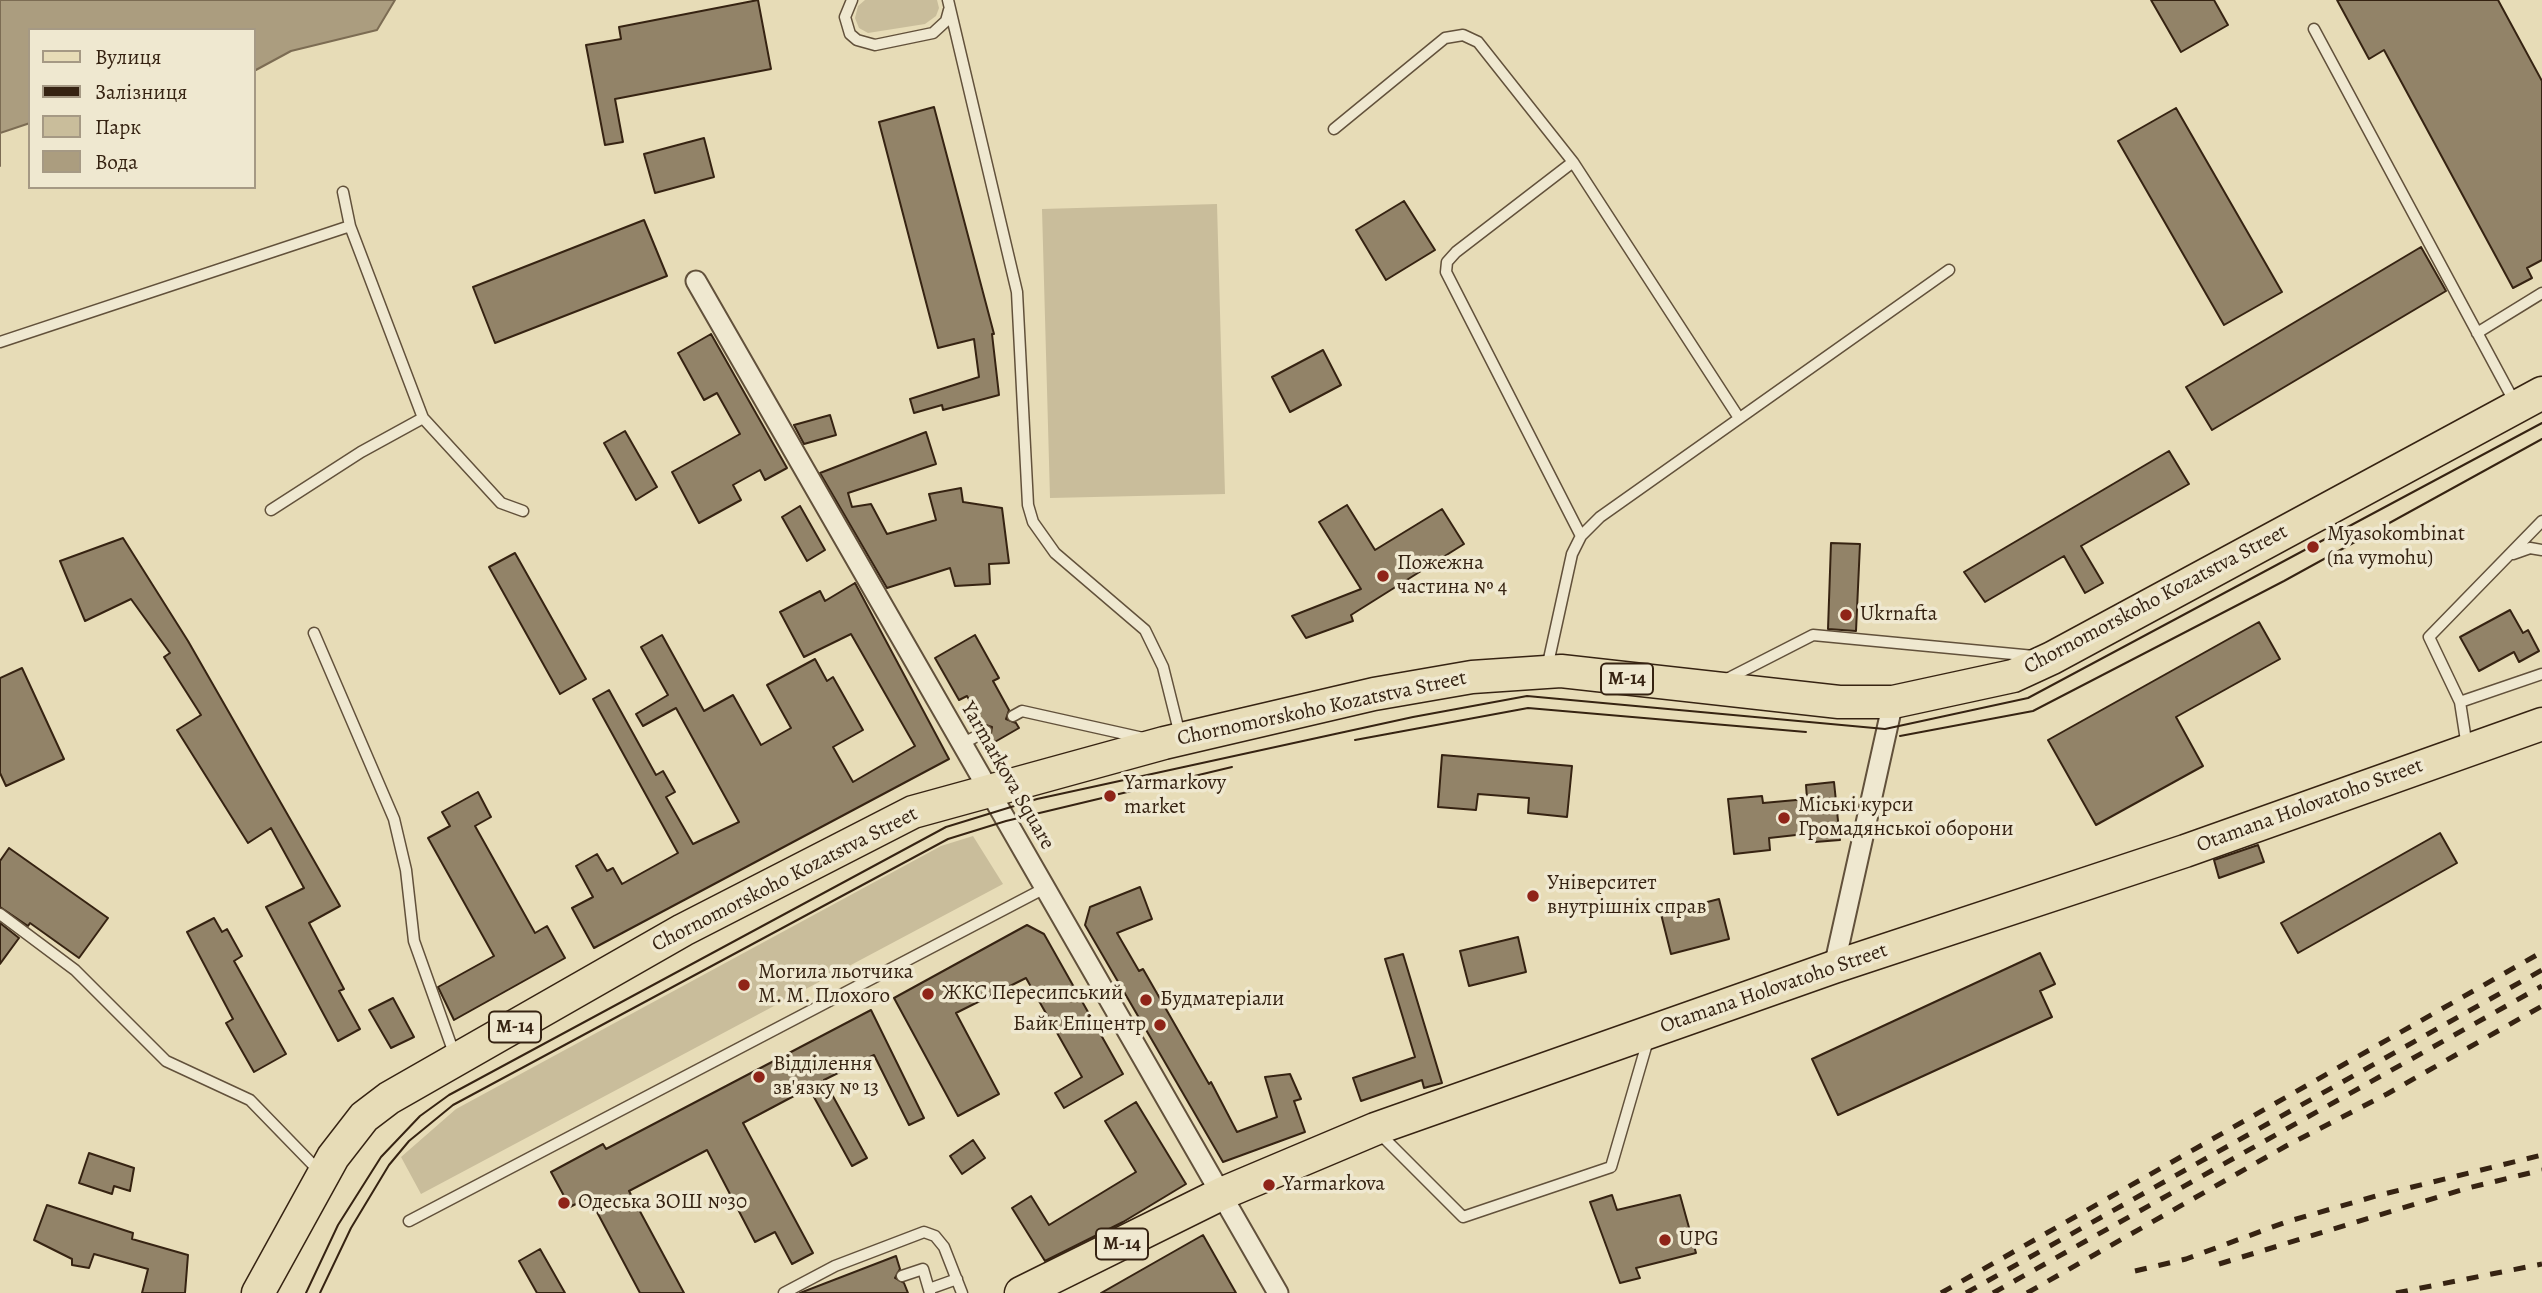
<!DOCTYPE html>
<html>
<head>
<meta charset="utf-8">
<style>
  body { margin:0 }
  #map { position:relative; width:2542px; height:1293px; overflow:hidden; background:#e7dcb7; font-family:Alegreya,serif }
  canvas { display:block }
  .legend { position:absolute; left:28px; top:28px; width:228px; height:161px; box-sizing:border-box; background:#efe8d0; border:2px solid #a59984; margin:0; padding:9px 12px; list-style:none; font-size:21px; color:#362312 }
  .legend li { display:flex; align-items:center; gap:14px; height:35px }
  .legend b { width:35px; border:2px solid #a59984 }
</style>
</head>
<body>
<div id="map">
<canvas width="2542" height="1293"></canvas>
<ul class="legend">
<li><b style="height:9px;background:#e7dcb7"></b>Вулиця</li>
<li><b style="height:9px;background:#362312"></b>Залізниця</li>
<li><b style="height:19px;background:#c9bd9b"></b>Парк</li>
<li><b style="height:19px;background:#ab9d7f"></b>Вода</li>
</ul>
</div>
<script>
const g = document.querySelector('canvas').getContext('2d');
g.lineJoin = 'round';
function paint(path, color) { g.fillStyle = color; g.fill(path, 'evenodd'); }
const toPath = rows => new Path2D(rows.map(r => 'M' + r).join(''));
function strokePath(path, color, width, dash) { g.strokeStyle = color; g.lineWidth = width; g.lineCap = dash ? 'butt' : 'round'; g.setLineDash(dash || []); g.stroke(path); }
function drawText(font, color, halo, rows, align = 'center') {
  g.font = font + ' Alegreya,serif'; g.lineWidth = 7; g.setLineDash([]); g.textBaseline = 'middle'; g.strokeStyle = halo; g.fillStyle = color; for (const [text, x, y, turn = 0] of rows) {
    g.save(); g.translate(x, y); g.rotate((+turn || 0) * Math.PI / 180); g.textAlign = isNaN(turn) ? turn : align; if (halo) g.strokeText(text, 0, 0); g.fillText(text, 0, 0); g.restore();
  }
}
const green = toPath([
  [865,0,937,0,939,8,936,16,925,24,868,33,859,28,855,18,858,6],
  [1217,204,1225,494,1050,498,1042,209],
  [973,836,1003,884,421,1194,401,1157,456,1109,941,846]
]);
const water = toPath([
  [0,0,395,0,377,30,291,51,254,71,254,30,30,30,30,123,0,133,0,166,0,0]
]);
const building = toPath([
  [758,0,771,69,615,99,623,142,605,145,586,45,621,39,619,27,758,0],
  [2151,0,2214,0,2228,25,2181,52,2151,0],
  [2337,0,2498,0,2542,81,2542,260,2527,268,2532,278,2513,288,2384,50,2369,59,2337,0],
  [934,107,994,334,992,334,999,395,943,410,942,405,914,413,910,399,979,377,974,339,938,348,879,122,934,107],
  [2176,108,2282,292,2224,325,2118,141,2176,108],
  [704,138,714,177,655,193,644,154,704,138],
  [1404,201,1435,250,1386,280,1356,230,1404,201],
  [644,220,667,276,495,343,473,287,644,220],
  [2421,247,2446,291,2212,430,2186,387,2421,247],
  [711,334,787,468,765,480,760,470,733,485,741,500,699,523,672,472,740,434,717,393,704,400,678,353,711,334],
  [1323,350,1341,385,1290,412,1272,377,1323,350],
  [830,415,836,435,804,444,794,425,830,415],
  [625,431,657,487,636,500,604,443,625,431],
  [926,432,936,464,848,493,852,507,871,504,887,534,936,520,929,494,961,488,963,502,1002,508,1009,563,989,564,990,584,955,586,950,568,887,588,820,473,926,432],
  [2169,451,2189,484,2081,546,2103,583,2085,593,2064,556,1985,602,1964,572,2169,451],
  [1347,505,1375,550,1442,509,1464,544,1351,615,1353,621,1306,638,1292,616,1361,589,1319,522,1347,505],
  [800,506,825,550,807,561,782,517,800,506],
  [123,538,188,641,340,906,309,923,344,989,339,991,360,1029,338,1041,266,907,304,888,271,828,248,843,177,730,201,715,164,657,170,653,131,599,85,621,60,561,123,538],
  [1831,543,1860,544,1856,631,1828,629,1831,543],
  [515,553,586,679,560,694,489,567,515,553],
  [855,583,949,759,594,948,572,908,593,897,576,866,597,854,607,871,613,868,622,884,678,853,593,699,609,690,656,775,663,771,675,792,666,797,693,844,739,822,676,708,643,726,636,714,668,695,641,647,662,635,704,711,733,695,761,745,791,728,767,685,815,659,827,681,833,677,863,730,833,747,853,782,915,746,851,634,804,657,780,612,820,591,825,601,855,583],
  [2510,610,2523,633,2528,630,2539,651,2519,662,2514,652,2479,671,2460,637,2510,610],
  [2259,622,2280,659,2176,717,2203,766,2096,825,2048,740,2259,622],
  [975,635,999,678,993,681,1009,710,1006,719,1016,723,1019,728,993,743,990,737,992,727,983,724,967,696,959,700,935,658,975,635],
  [22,668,64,759,6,786,0,773,0,678,22,668],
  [1442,755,1572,766,1567,817,1528,813,1529,798,1478,794,1476,810,1438,807,1442,755],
  [1834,782,1840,840,1815,842,1814,833,1769,838,1770,850,1734,854,1728,799,1762,796,1763,803,1807,799,1806,785,1834,782],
  [478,792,491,817,475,826,535,933,547,926,565,958,454,1020,438,987,494,956,428,838,450,826,442,812,478,792],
  [2440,833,2457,863,2298,953,2281,923,2440,833],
  [2258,845,2264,862,2219,878,2214,860,2258,845],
  [9,848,108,918,79,958,30,923,28,926,0,907,0,861,9,848],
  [1140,887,1152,919,1117,933,1139,971,1143,969,1209,1084,1211,1082,1237,1132,1277,1117,1265,1077,1290,1074,1301,1099,1294,1101,1305,1132,1223,1162,1085,925,1090,907,1140,887],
  [1719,899,1729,939,1671,954,1660,910,1675,906,1676,910,1719,899],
  [214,918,222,932,227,929,242,956,234,961,286,1054,254,1072,226,1023,233,1019,187,932,214,918],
  [0,923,19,938,0,964,0,923],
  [1027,925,1044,934,1123,1074,1064,1108,1055,1093,1082,1077,1026,978,956,1013,999,1094,958,1116,894,998,1027,925],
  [1518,937,1526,972,1469,986,1460,951,1518,937],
  [2040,953,2055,984,2040,991,2052,1017,1838,1115,1812,1059,2040,953],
  [1403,954,1442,1083,1424,1088,1422,1080,1361,1101,1353,1078,1415,1057,1385,959,1403,954],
  [393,998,414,1037,391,1048,369,1010,393,998],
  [871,1010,924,1118,909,1125,874,1055,824,1080,867,1158,852,1166,809,1088,743,1123,813,1253,792,1264,775,1232,755,1242,707,1150,629,1191,684,1293,640,1293,589,1197,570,1207,551,1172,603,1144,606,1149,871,1010],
  [1136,1102,1186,1184,1123,1222,1045,1261,1012,1208,1031,1196,1049,1225,1136,1172,1105,1121,1136,1102],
  [973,1140,985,1158,962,1174,950,1156,973,1140],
  [89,1153,134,1168,130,1191,114,1186,112,1194,79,1183,89,1153],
  [1612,1195,1617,1210,1680,1195,1696,1253,1636,1268,1640,1278,1620,1283,1590,1202,1612,1195],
  [47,1205,133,1233,132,1239,188,1255,185,1293,142,1293,148,1269,94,1254,89,1268,72,1265,72,1259,34,1240,47,1205],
  [1203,1235,1236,1293,1101,1293,1159,1260,1203,1235],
  [540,1249,565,1293,537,1293,519,1261,540,1249],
  [896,1256,900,1269,895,1278,904,1283,908,1293,800,1293,896,1256]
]);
const lane = toPath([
  [852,0,845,17,850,34,857,40,875,45,933,33,946,21,949,10],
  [948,0,1017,292,1028,505,1033,522,1055,553,1145,630,1163,667,1180,735],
  [2314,29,2515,403],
  [1334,129,1445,38,1463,35,1478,42,1573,162,1739,418],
  [1573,162,1456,252,1447,262,1446,272,1581,536],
  [343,192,350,226,423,418,501,503,523,511],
  [2477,333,2542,293],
  [0,342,350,226],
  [271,510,361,452,423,418],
  [2513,554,2530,548,2542,550],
  [314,633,394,819,406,870,414,941,455,1056],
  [1547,668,1572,554,1581,536,1600,517,1949,270],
  [1725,680,1813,635,2034,656],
  [2460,702,2542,674],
  [1013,716,1022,711,1143,738],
  [962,744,986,731],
  [2467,747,2460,702,2429,637,2542,521],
  [0,914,75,970,166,1061,250,1100,320,1172],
  [1380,1134,1463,1217,1611,1167,1648,1040],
  [409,1221,1045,888],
  [902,1276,923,1269,930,1293],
  [929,1289,957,1279],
  [784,1293,835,1266,924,1232,935,1236,944,1247,962,1293]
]);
const street = toPath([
  [696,281,1278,1293],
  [1834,967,1893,702]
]);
const primary = toPath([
  [258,1293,333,1157,364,1117,389,1098,683,930,913,812,1164,743,1374,694,1472,677,1561,671,1839,702,1893,702,2013,676,2052,658,2542,393],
  [1021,1293,1221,1194,1375,1129,1834,967,2185,851,2542,724]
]);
const tram = toPath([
  [1900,736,2033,711,2284,581,2542,439],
  [1355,740,1528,708,1806,732],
  [306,1293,338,1225,381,1157,420,1116,449,1095,946,827,1037,799,1413,717,1527,696,1885,729,2028,698,2542,423],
  [320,1293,351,1228,389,1165,409,1141,453,1105,948,839,1006,821,1232,767]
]);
const rail = toPath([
  [2219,1264,2468,1188,2542,1170],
  [2135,1271,2186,1259,2286,1222,2376,1196,2542,1155],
  [1941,1293,2542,952],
  [1966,1293,2542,970],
  [1993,1293,2542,986],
  [2027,1293,2286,1146,2387,1094,2542,1006],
  [2396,1293,2542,1264]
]);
const markers = [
  [2313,547,7,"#8f2418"],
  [1383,576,7,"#8f2418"],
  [1846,615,7,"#8f2418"],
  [1110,796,7,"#8f2418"],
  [1784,818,7,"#8f2418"],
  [1533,896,7,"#8f2418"],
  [744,985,7,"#8f2418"],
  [928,994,7,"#8f2418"],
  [1146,1000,7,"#8f2418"],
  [1160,1025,7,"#8f2418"],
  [759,1077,7,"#8f2418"],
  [1269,1185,7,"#8f2418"],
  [564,1203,7,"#8f2418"],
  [1665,1240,7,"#8f2418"]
];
const shields = [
  [1627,679,52],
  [515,1027,52],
  [1122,1244,52]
];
const shieldNames = [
  ["М-14",1627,679],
  ["М-14",515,1027],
  ["М-14",1122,1244]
];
const poiNames = [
  ["Myasokombinat",2327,535],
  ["(na vymohu)",2327,559],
  ["Пожежна",1397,564],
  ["частина № 4",1397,588],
  ["Ukrnafta",1860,615],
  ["Yarmarkovy",1124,784],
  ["market",1124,808],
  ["Міські курси",1798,806],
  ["Громадянської оборони",1798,830],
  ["Університет",1547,884],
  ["внутрішніх справ",1547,908],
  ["Могила льотчика",758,973],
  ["М. М. Плохого",758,997],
  ["ЖКС Пересипський",942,994],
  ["Будматеріали",1160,1000],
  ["Байк Епіцентр",1146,1025,"right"],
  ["Відділення",773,1065],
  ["зв'язку № 13",773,1089],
  ["Yarmarkova",1283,1185],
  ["Одеська ЗОШ №30",578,1203],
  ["UPG",1679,1240]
];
const streetNames = [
  ["Chornomorskoho Kozatstva Street",2156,600,-28],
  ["Chornomorskoho Kozatstva Street",1322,709,-12],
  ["Yarmarkova Square",1007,776,60],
  ["Otamana Holovatoho Street",2310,806,-20],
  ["Chornomorskoho Kozatstva Street",785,880,-27],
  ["Otamana Holovatoho Street",1774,989,-19]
];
paint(green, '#c9bd9b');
paint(water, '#ab9d7f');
strokePath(water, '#7c6c53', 2);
paint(building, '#928368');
strokePath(building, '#362312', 2);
strokePath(lane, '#62513b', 13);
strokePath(street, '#62513b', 23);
strokePath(primary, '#362312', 35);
strokePath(lane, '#efe8d0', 10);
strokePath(street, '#efe8d0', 19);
strokePath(primary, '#e7dcb7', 32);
strokePath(tram, '#362312', 2);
strokePath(rail, '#362312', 5, [12, 12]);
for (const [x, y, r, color] of markers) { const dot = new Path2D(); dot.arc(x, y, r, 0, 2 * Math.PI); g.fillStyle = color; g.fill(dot); strokePath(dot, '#efe8d0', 2.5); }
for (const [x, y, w] of shields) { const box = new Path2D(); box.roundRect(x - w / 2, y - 15.5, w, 31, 5); g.fillStyle = '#efe8d0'; g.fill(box); strokePath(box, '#362312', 2); }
drawText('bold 19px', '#362312', null, shieldNames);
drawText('21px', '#362312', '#efe8d0', poiNames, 'left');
drawText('21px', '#362312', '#efe8d0', streetNames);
</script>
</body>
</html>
